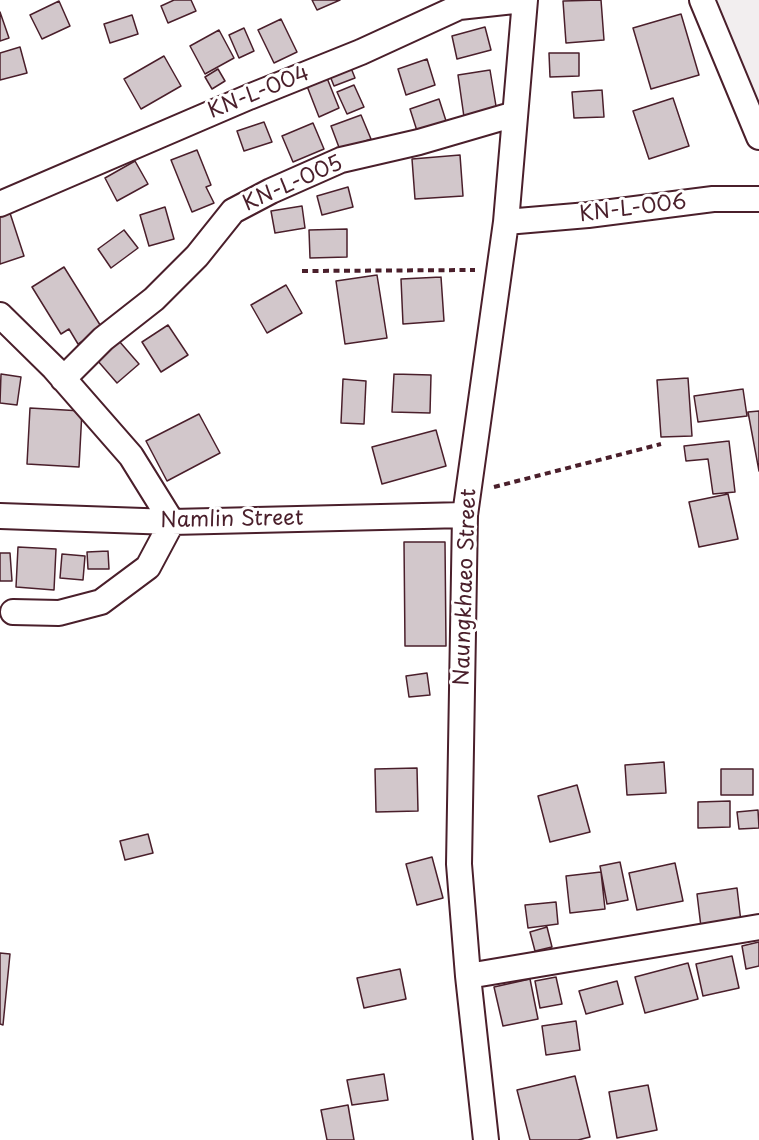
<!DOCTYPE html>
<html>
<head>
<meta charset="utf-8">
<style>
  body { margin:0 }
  canvas { display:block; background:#fff }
</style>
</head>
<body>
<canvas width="759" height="1140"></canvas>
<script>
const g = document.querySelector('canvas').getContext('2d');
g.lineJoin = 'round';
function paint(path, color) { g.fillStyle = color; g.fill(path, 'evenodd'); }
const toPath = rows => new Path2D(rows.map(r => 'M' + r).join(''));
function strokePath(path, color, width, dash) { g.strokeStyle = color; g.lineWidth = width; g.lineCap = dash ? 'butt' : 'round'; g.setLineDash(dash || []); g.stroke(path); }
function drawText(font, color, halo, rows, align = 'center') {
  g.font = font + ' "Playpen Sans",sans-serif'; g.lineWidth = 6; g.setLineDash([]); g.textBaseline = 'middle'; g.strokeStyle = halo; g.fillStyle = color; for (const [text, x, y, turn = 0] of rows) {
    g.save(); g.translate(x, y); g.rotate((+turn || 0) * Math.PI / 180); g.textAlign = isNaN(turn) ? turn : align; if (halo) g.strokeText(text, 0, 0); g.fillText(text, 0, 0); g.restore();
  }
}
const built = toPath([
  [717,0,759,0,759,116]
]);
const building = toPath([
  [174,0,191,0,196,11,168,23,161,6,174,0],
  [312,0,340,0,317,10,312,0],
  [601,0,604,40,566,43,563,1,601,0],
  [59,1,70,26,42,39,30,15,59,1],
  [0,12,9,38,0,41,0,12],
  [681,14,699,75,651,89,633,28,681,14],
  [132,15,138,34,110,43,104,24,132,15],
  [281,19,297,52,274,63,258,30,281,19],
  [485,27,491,50,457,59,452,36,485,27],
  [244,28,254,51,239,58,229,35,244,28],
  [219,30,234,58,205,74,190,46,219,30],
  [20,47,27,73,0,80,0,53,20,47],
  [549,53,579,53,579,76,550,77,549,53],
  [164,56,181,86,141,109,124,79,164,56],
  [427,59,435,85,406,95,398,69,427,59],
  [349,63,355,78,334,86,328,71,349,63],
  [218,69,225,81,212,89,205,77,218,69],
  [490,70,497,112,464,117,458,75,490,70],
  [325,73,339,108,319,117,305,81,325,73],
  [354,85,364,107,347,114,337,92,354,85],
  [602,90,604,117,574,118,572,92,602,90],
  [673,98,689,146,649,159,633,111,673,98],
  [439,99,447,124,418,134,410,109,439,99],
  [361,115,371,139,340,150,331,126,361,115],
  [264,122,272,142,244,151,237,131,264,122],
  [313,123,324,149,293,162,282,136,313,123],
  [197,150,211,185,206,187,214,203,192,212,171,160,197,150],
  [460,155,463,196,415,199,412,159,460,155],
  [135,161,148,184,117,201,105,178,135,161],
  [348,187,353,207,322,215,317,196,348,187],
  [302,206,305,228,275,233,271,211,302,206],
  [165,207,174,239,149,246,140,215,165,207],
  [9,210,24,256,0,264,0,213,9,210],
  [347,229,347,257,310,258,309,230,347,229],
  [124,230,138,248,111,268,98,249,124,230],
  [64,267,102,328,78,344,69,329,61,334,32,287,64,267],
  [377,275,387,338,345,344,336,281,377,275],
  [441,277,444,321,403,324,401,279,441,277],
  [286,285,302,313,267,333,251,305,286,285],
  [168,325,188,355,161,372,142,342,168,325],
  [119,341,139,364,117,383,97,360,119,341],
  [1,374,21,377,17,405,0,403,1,374],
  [394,374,431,375,430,413,392,412,394,374],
  [688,378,692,436,661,437,657,380,688,378],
  [343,379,366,381,364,424,341,423,343,379],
  [743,389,747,416,698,422,694,396,743,389],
  [30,408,82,411,79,467,27,464,30,408],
  [759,411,759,471,748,412,759,411],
  [199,414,220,453,167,481,146,441,199,414],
  [436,430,446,466,382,484,372,447,436,430],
  [729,441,735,492,713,494,708,459,686,461,684,446,729,441],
  [728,494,738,539,699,547,689,502,728,494],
  [404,542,445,542,446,646,405,646,404,542],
  [18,547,56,549,54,590,16,587,18,547],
  [108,551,109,569,88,569,87,552,108,551],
  [0,553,10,553,12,581,0,581,0,553],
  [62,554,85,556,83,580,60,578,62,554],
  [427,673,430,695,409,697,406,676,427,673],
  [664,762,666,793,627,795,625,765,664,762],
  [417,768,418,811,376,812,375,769,417,768],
  [721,769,753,769,753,795,721,795,721,769],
  [577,785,590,832,550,842,538,796,577,785],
  [730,801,730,827,698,828,698,802,730,801],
  [758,810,759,828,739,829,737,812,758,810],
  [148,834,153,853,125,860,120,841,148,834],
  [432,857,443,898,417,905,406,864,432,857],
  [620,862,628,900,607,904,600,866,620,862],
  [675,863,683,901,637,910,629,873,675,863],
  [601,872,605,909,570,913,566,876,601,872],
  [737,888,741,922,701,927,697,894,737,888],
  [556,902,558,924,528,928,525,905,556,902],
  [547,927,552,947,535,951,530,932,547,927],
  [759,942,759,966,746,969,742,946,759,942],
  [0,953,10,954,3,1025,0,1024,0,953],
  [732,956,739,988,703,996,696,964,732,956],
  [688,963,698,999,645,1013,635,977,688,963],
  [400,969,406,999,364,1008,357,978,400,969],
  [556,977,562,1004,540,1008,535,981,556,977],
  [530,979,538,1019,503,1026,494,987,530,979],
  [617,981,623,1004,586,1014,579,991,617,981],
  [576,1021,580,1050,546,1055,542,1026,576,1021],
  [384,1074,388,1100,352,1105,347,1080,384,1074],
  [575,1076,590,1137,578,1140,530,1140,517,1090,575,1076],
  [648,1085,657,1130,617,1138,609,1092,648,1085],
  [348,1105,354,1140,327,1140,321,1110,348,1105]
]);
const path = toPath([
  [302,271,475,270],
  [494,487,661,444]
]);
const minor = toPath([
  [702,0,759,137],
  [0,204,249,97,361,52,459,7,523,0],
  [506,222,588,215,713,199,759,199],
  [0,315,54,368,131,456,172,522,148,567,101,602,59,613,13,612],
  [63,379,103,339,154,299,197,256,233,211,271,191,341,160,419,142,515,114],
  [0,516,172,522,465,515],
  [468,976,759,927],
  [486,1140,468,976,459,864,465,515,506,222,525,0]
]);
const streetNames = [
  ["KN-L-004",259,93,-22],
  ["KN-L-005",293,184,-24],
  ["KN-L-006",633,209,-7],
  ["Namlin Street",232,520,-1],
  ["Naungkhaeo Street",466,587,-88]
];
paint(built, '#f2eeef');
paint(building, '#d2c7cb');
strokePath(building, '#4a1f2b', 1.5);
strokePath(minor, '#4a1f2b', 28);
strokePath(path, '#4a1f2b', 4, [6, 4.5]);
strokePath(minor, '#fff', 24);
drawText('21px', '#4a1f2b', '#fff', streetNames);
</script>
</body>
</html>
